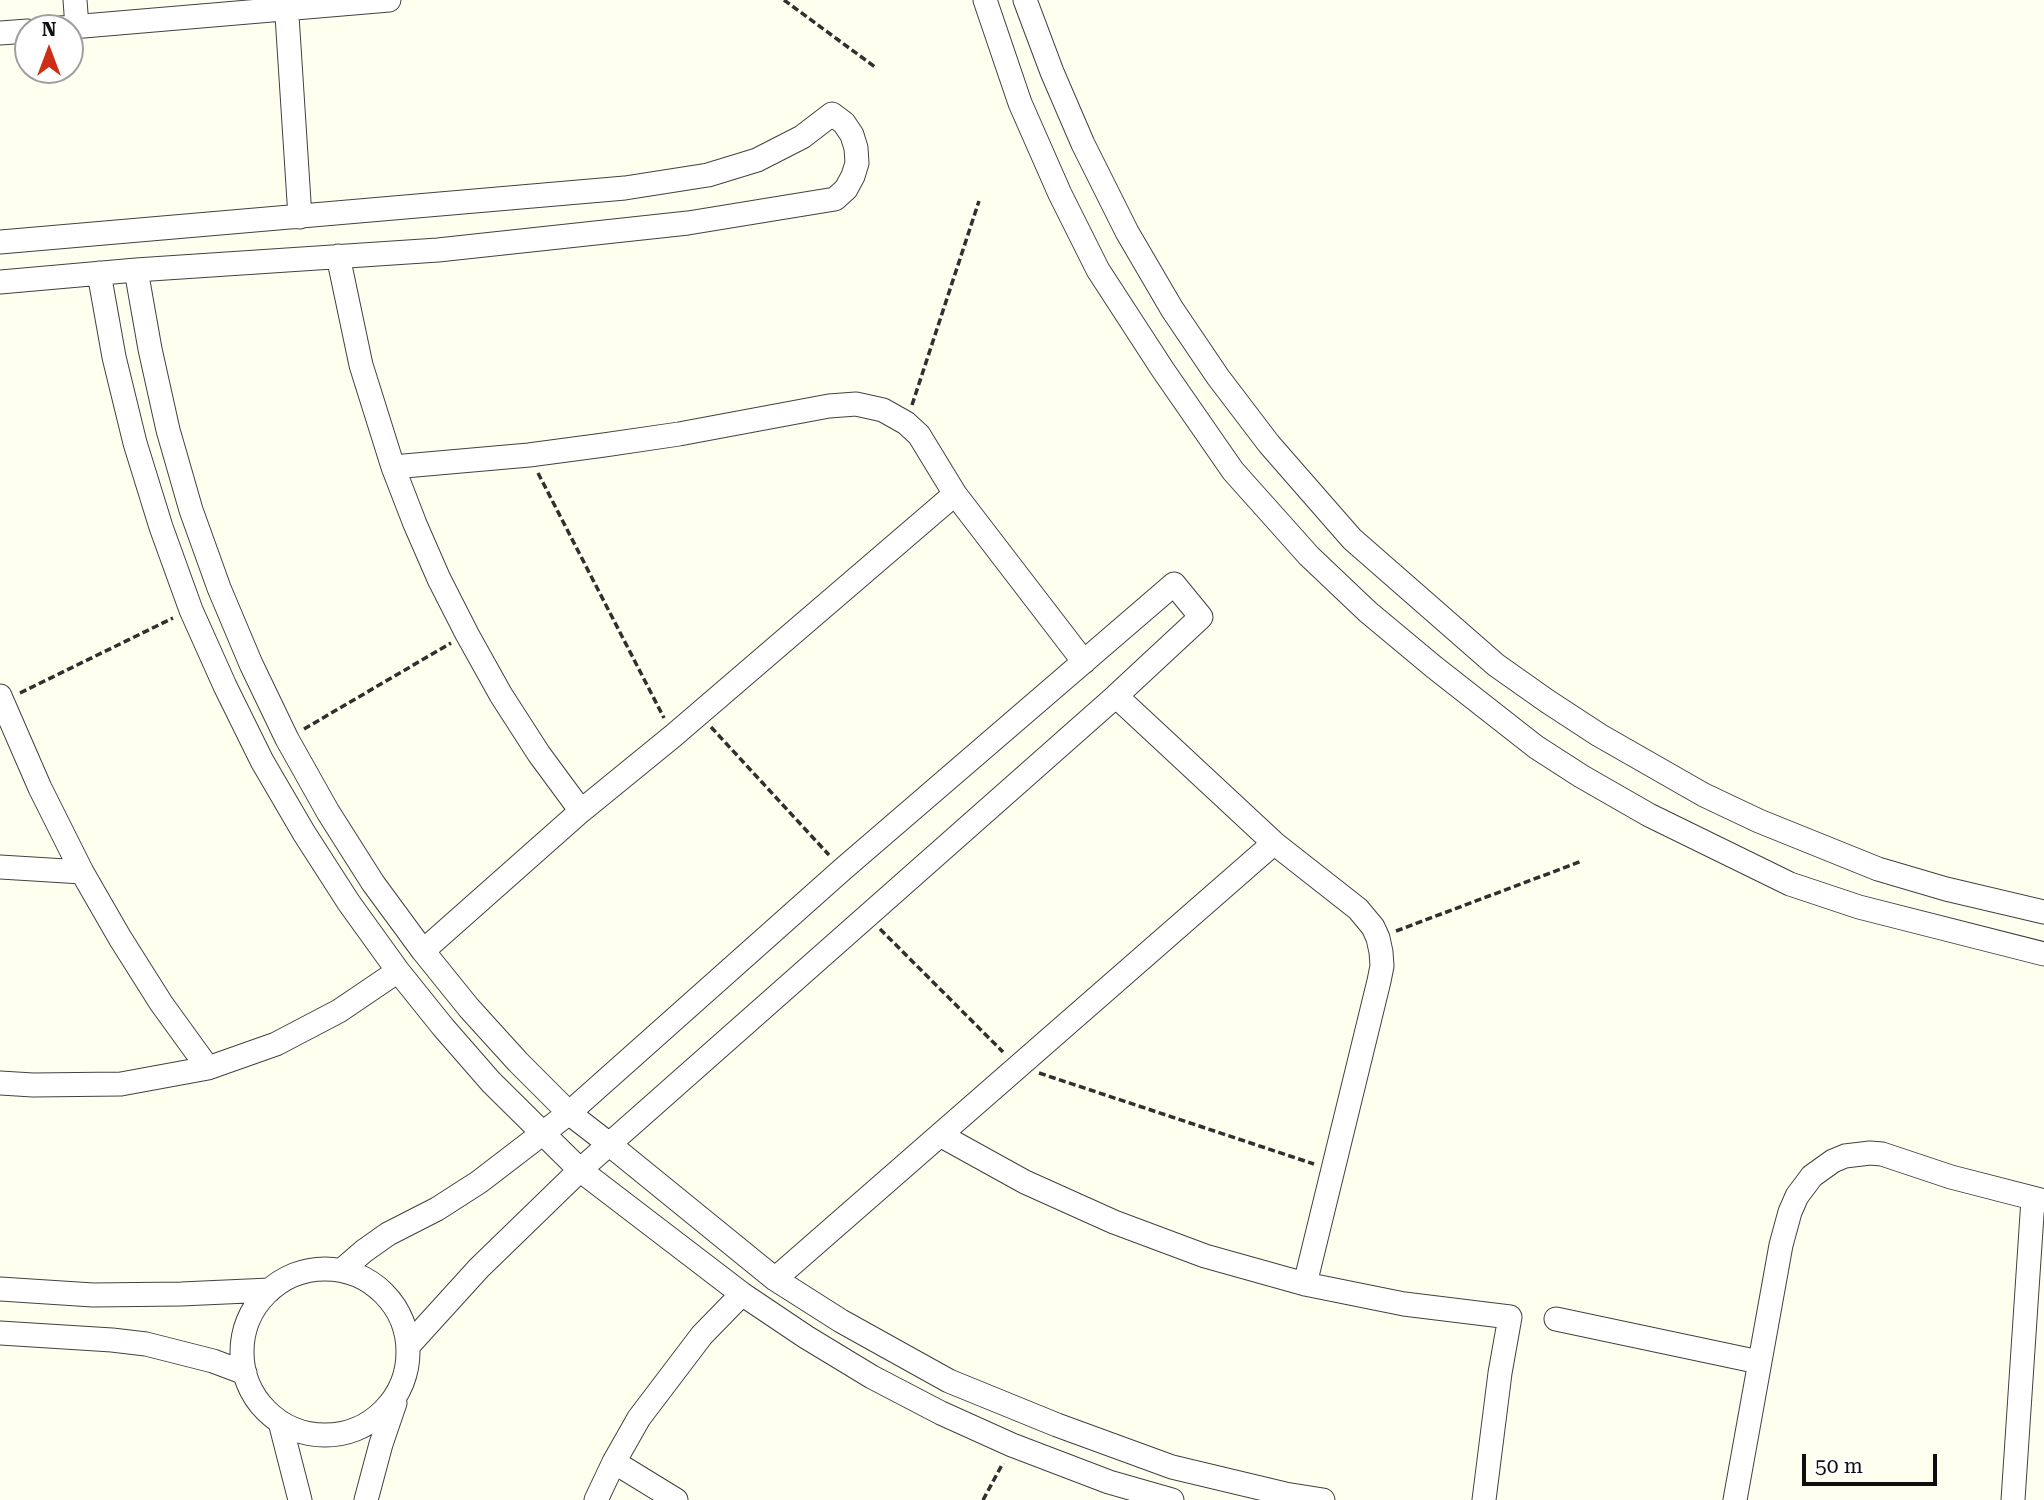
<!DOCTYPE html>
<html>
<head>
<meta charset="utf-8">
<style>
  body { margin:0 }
  #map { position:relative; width:2044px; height:1500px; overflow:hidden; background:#ffffef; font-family:"Roboto Serif",serif }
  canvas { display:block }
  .north { position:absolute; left:14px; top:14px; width:70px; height:70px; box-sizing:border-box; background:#fff; border:2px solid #9f9f9f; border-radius:50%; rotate:0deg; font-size:19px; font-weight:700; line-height:28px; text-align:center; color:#0e0e0e }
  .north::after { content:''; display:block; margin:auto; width:24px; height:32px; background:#ce2d16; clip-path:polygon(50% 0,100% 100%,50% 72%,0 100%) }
  .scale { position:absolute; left:1802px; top:1454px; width:135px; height:32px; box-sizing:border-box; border:4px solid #0e0e0e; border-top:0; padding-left:9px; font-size:21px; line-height:24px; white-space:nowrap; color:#0e0e0e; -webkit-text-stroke:5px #fff; paint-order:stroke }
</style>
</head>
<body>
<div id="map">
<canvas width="2044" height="1500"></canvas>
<div class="north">N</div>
<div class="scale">50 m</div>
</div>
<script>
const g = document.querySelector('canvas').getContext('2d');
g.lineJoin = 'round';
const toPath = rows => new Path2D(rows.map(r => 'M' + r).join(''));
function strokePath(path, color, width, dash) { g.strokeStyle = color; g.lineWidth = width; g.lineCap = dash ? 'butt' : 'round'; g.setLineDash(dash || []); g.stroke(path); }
const path = toPath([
  [784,0,875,67],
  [912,405,979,201],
  [538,473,664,718],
  [20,693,173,618],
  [711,727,829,855],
  [304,729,451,643],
  [880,929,1003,1052],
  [1396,931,1582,861],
  [1039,1073,1314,1164],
  [983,1500,1003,1463]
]);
const minor = toPath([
  [75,0,77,27],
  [286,0,300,217],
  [985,0,1020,103,1060,194,1098,270,1163,370,1233,471,1309,556,1368,612,1434,667,1536,747,1581,776,1649,815,1790,884,1859,907,2044,954],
  [1025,0,1052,72,1083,144,1127,232,1172,309,1218,377,1269,444,1352,539,1496,665,1547,701,1599,735,1704,795,1759,821,1878,869,1946,889,2044,912],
  [60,28,389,0],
  [0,33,28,31],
  [0,242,625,188,708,175,757,160,802,137,832,114,844,123,852,135,856,148,857,163,853,176,846,189,835,199,688,223,438,250,136,270,0,282],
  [338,256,361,365,393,467,415,524,439,579,467,634,501,695,539,754,581,811],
  [136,270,150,349,168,430,191,510,219,588,251,664,287,739,328,812,373,883,423,951,469,1008,518,1062,569,1113,609,1144,775,1279,841,1321,949,1381,1057,1425,1172,1467,1285,1494,1323,1500],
  [99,273,114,357,135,443,161,527,191,610,225,686,262,761,304,833,349,903,398,971,443,1027,491,1082,580,1170,742,1294,806,1337,872,1377,941,1413,1012,1445,1109,1482,1172,1500],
  [393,467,529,455,604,445,679,434,829,406,856,404,883,410,906,423,919,435,955,494,1084,662],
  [0,696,40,788,82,872,120,938,161,1003,208,1068],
  [1116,696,1274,843,1358,909,1373,927,1378,938,1381,952,1382,966,1379,981,1305,1284],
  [0,867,82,872],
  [423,951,581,811,673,736,955,494],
  [0,1083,33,1085,121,1084,208,1068,276,1044,339,1011,398,971],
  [940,1135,1025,1182,1114,1222,1205,1256,1305,1284,1404,1304,1510,1317,1500,1373,1484,1500],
  '242 1352a83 83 0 1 1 166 0a83 83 0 1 1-166 0Z',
  [342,1270,364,1251,388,1234,437,1209,479,1182,569,1113,843,869,1174,584,1201,617,1116,696,580,1170,479,1268,409,1345],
  [775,1279,1274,843],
  [0,1289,93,1295,181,1294,270,1290],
  [1556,1319,1759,1362],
  [0,1333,112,1340,146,1344,213,1361,245,1373],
  [280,1422,300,1500],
  [614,1462,676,1500],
  [366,1500,381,1444,395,1403],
  [596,1500,614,1462,639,1418,702,1335,742,1294],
  [1735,1500,1781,1245,1790,1212,1797,1196,1812,1176,1833,1161,1845,1156,1870,1153,1882,1154,1951,1177,2044,1201],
  [2013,1500,2033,1199]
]);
strokePath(minor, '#414141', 25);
strokePath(path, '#303030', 3.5, [7, 3.5]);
strokePath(minor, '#fff', 23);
</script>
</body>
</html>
